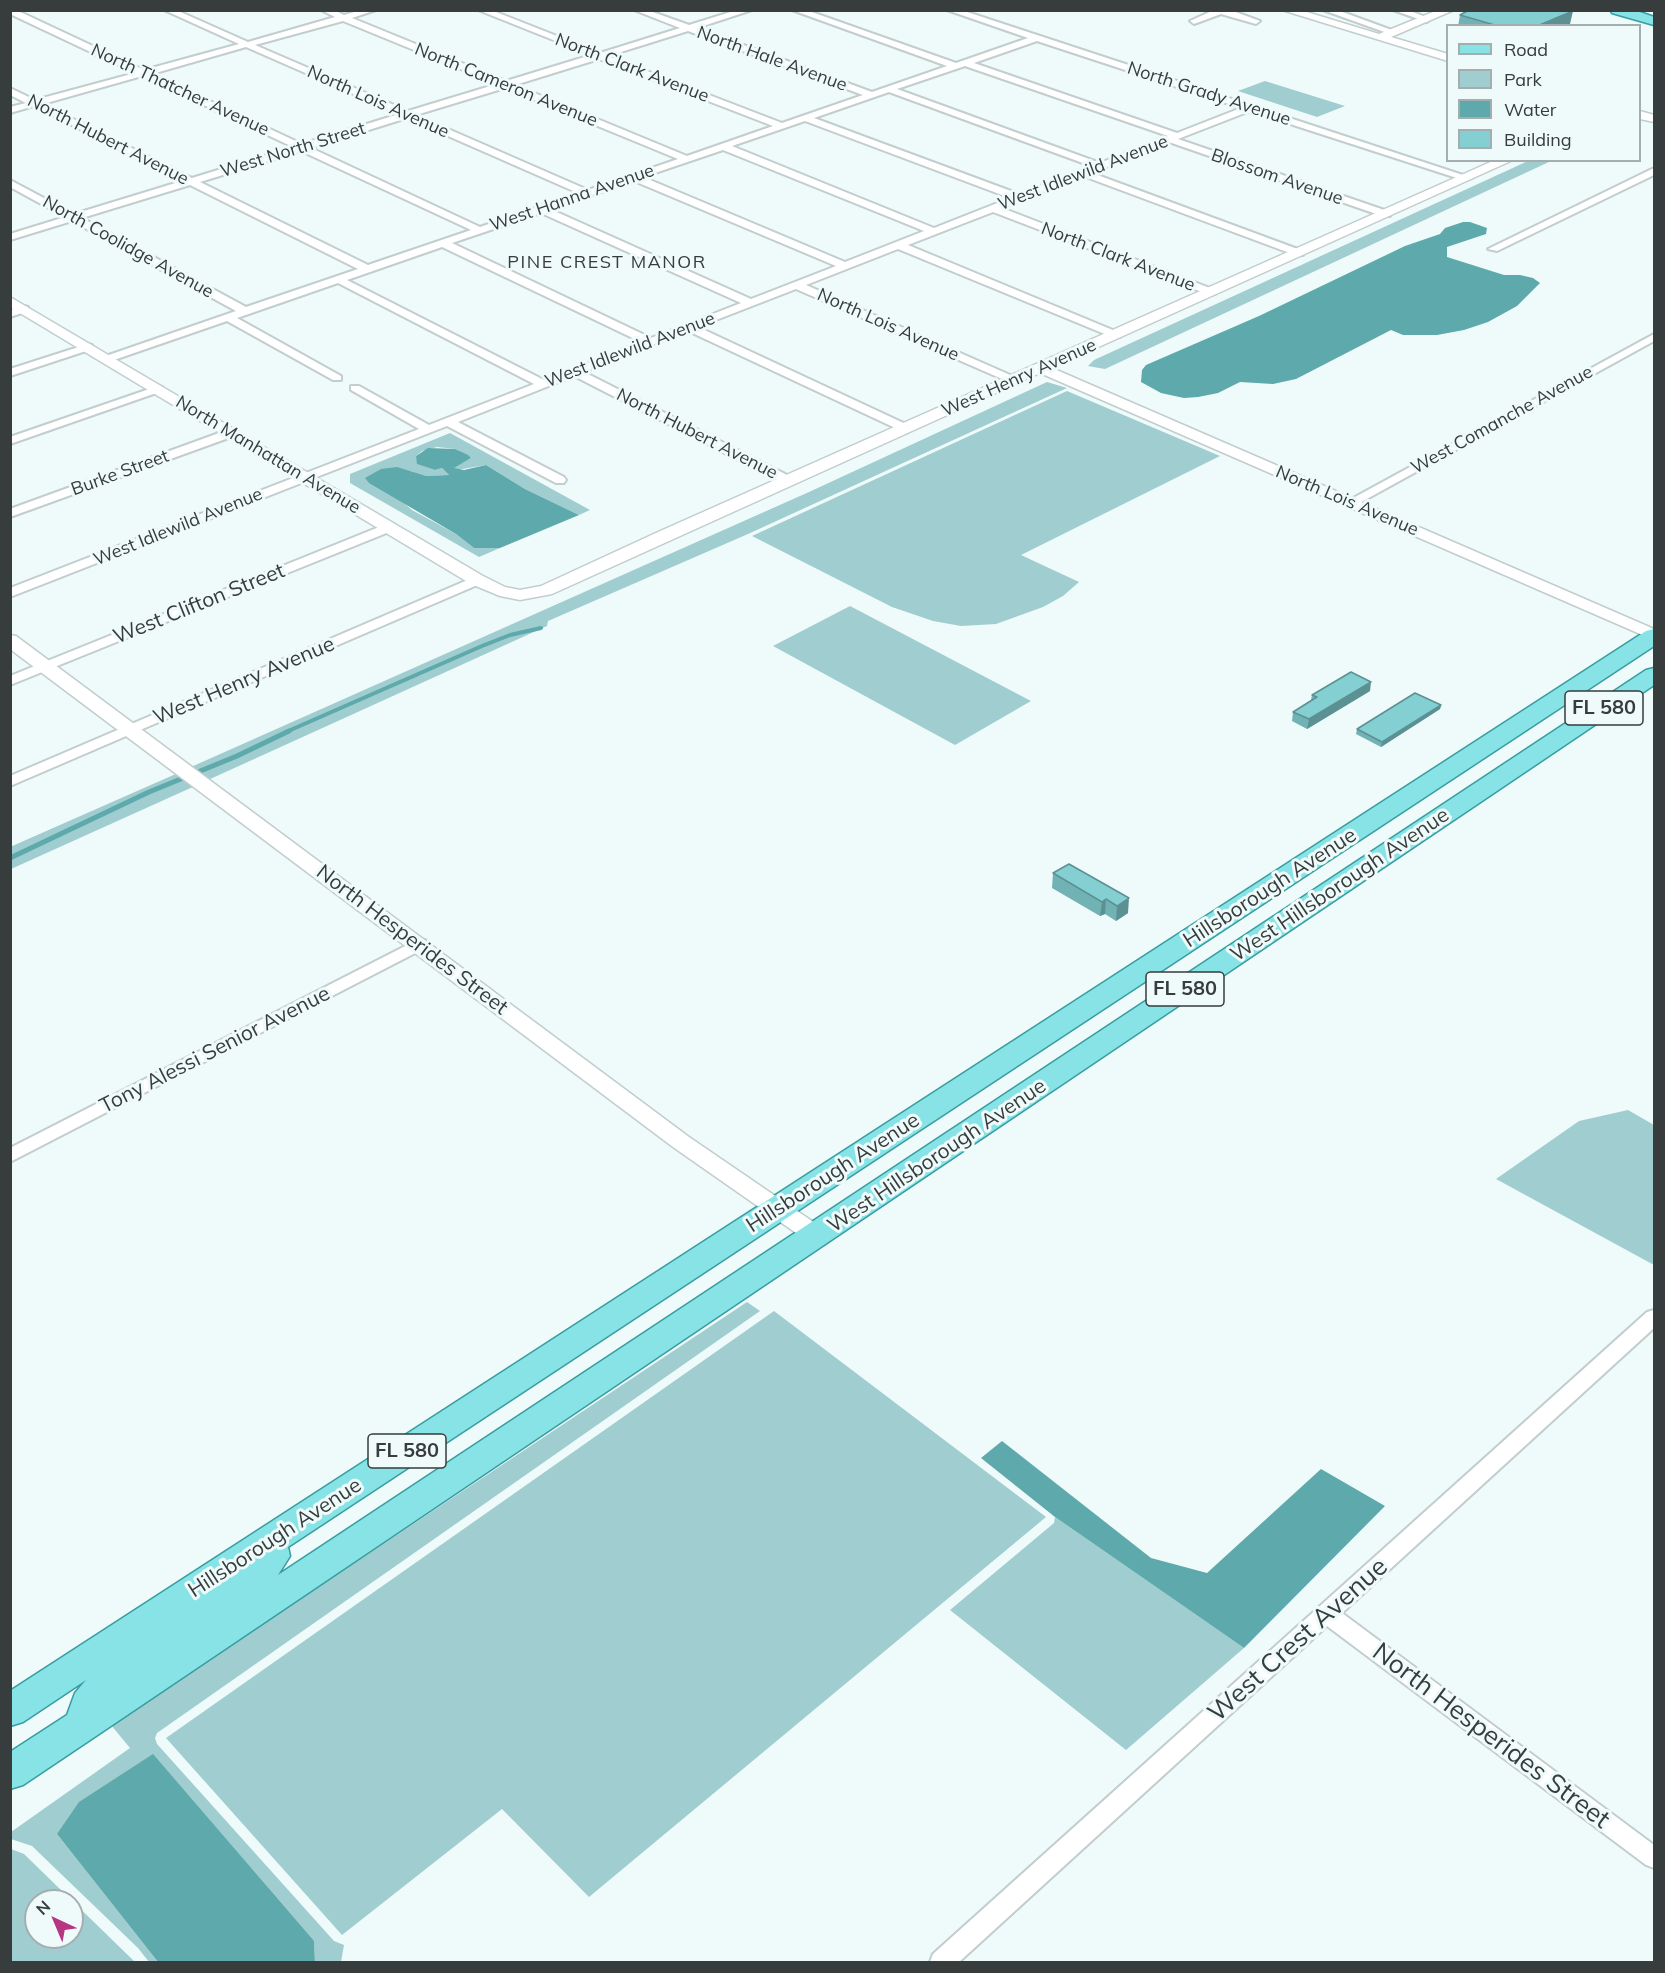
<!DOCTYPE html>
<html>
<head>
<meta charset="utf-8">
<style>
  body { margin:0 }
  #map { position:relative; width:1665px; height:1973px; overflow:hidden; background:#effafa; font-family:Mulish,sans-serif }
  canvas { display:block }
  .frame { position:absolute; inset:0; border:12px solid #373c3c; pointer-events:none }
  .legend { position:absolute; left:1446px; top:24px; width:195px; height:138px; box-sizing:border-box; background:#effafa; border:2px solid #a5aeae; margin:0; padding:8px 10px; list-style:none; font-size:18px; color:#373c3c }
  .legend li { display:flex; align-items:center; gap:12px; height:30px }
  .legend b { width:30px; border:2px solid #a5aeae }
  .north { position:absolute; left:24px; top:1889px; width:60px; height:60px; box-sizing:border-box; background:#effafa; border:2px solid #a5aeae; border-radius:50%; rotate:316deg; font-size:16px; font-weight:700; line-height:24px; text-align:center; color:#373c3c }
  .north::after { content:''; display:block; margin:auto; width:21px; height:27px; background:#b63682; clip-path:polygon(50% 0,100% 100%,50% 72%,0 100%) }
</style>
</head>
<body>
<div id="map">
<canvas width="1665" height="1973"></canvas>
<div class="frame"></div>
<ul class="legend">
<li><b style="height:8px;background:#87e3e6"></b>Road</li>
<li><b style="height:16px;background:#a0cdcf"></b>Park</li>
<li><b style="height:16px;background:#5da9ab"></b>Water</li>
<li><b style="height:16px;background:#83cfd2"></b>Building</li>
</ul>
<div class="north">N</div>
</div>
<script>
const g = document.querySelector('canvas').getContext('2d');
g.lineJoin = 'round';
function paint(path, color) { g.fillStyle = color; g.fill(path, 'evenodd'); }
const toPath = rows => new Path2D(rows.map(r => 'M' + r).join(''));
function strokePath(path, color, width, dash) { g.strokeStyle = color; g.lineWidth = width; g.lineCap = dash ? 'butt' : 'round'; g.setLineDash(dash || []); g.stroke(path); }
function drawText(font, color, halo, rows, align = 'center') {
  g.font = font + ' Mulish,sans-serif'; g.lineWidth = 6; g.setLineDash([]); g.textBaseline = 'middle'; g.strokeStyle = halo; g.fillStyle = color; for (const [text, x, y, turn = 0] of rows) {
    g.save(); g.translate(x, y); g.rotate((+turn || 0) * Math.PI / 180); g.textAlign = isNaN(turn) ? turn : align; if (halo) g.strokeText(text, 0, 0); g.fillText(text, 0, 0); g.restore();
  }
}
const green = toPath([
  [1265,81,1345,106,1317,117,1238,91],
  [1528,161,1551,161,1105,369,1088,366,1094,360],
  [1047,382,1067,388,748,534,548,621,547,626,208,780,191,767,809,492],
  [1067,391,1220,456,1021,555,1079,582,1063,596,1043,607,996,624,961,626,933,621,892,607,752,536],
  [450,433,590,510,579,515,525,489,486,465,457,470,453,468,471,458,455,449,437,447,422,451,416,456,418,464,435,470,442,468,449,475,426,476,414,474,412,471,404,503,412,510,456,534,474,548,500,548,479,557,350,483,350,474],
  [850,606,1031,701,955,745,773,646],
  [178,773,195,786,11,869,10,847],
  [1628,1110,1654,1125,1654,1265,1496,1179,1579,1121],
  [747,1302,760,1311,157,1733,155,1738,157,1744,334,1941,344,1945,341,1962,315,1962,314,1941,57,1834,158,1962,149,1962,138,1948,32,1846,11,1839,11,1832,130,1748,111,1725],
  [774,1311,1046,1517,589,1897,502,1809,342,1935,166,1738],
  [1055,1517,1244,1648,1126,1750,950,1610,1054,1523],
  [11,1849,24,1854,135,1962,11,1962],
  [36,1901,72,1901,72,1937,36,1937]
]);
const water = toPath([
  [1463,222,1470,222,1487,228,1486,234,1447,247,1447,257,1504,275,1520,275,1533,278,1540,283,1517,306,1488,322,1464,330,1437,335,1403,335,1391,330,1296,379,1273,384,1240,382,1218,393,1198,397,1184,398,1161,393,1141,382,1142,370,1146,365,1259,316,1405,246,1440,234,1445,228],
  [428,448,455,449,468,455,471,458,454,468,464,470,486,465,525,489,579,515,500,548,474,548,456,534,369,483,365,478,381,469,397,467,426,476,449,475,442,468,435,470,417,464,416,456],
  [1002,1441,1151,1558,1207,1573,1321,1469,1385,1506,1244,1648,1055,1517,981,1458],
  [153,1754,314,1941,315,1962,158,1962,57,1834,79,1802]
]);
const streamFar1 = toPath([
  [286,732,482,646,510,635,541,628]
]);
const stream = toPath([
  [10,858,149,792,237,756,289,731]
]);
const minor = toPath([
  [10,10,16,10,144,70,239,44,164,10,176,10,248,42,335,17,321,10,334,10,344,15,361,10,376,10,352,18,506,81,591,55,478,10,491,10,600,53,680,28,634,10,647,10,689,25,737,10,752,10,697,28,872,92,947,66,792,10,806,10,956,63,1028,38,947,10,961,10,1472,178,1463,180,1250,111,1178,139,1390,212,1390,216,1382,216,1169,142,1092,173,1303,251,1303,255,1295,255,1083,176,1002,208,1215,290,1215,294,1207,294,993,212,908,245,1120,333,1120,337,1112,337,898,249,806,285,1017,378,1017,382,1009,382,796,289,698,327,910,426,912,429,906,433,688,331,584,372,793,478,795,481,793,484,785,484,574,376,458,422,564,477,566,480,564,483,556,483,447,426,10,597,10,588,419,429,351,390,351,386,359,386,429,425,534,384,338,283,237,318,341,376,341,380,333,380,227,321,111,361,103,361,103,357,236,311,72,221,10,240,10,234,65,217,10,187,10,180,74,214,182,181,34,106,10,113,10,107,26,103,10,95,10,88,35,100,135,73,10,14,10,10],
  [343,21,497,84,408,111,255,45,343,21],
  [688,31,863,95,782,123,608,56,688,31],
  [1037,41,1241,108,1177,133,974,63,1037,41],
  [246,47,399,114,302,144,152,74,246,47],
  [599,59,773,126,687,156,515,85,599,59],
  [965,66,1168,136,1100,163,897,89,965,66],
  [142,76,293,147,192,178,43,104,142,76],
  [505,88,678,159,588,190,416,115,505,88],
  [889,92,1091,166,1019,194,814,118,889,92],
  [407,118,578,193,480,227,311,148,407,118],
  [805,121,1010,198,934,228,732,146,805,121],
  [723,150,924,231,845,262,643,177,723,150],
  [301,151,471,230,368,265,200,182,301,151],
  [634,181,836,266,751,299,550,209,634,181],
  [190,185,358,269,246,307,82,218,190,185],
  [541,213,741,303,651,338,452,243,541,213],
  [442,247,641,342,544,380,347,280,442,247],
  [1214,10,1230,10,1260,21,1256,24,1221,14,1194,24,1190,21,1214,10],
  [1323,10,1337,10,1397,32,1390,34,1323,10],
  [1393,10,1408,10,1431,19,1427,22,1393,10],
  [1654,168,1654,175,1497,251,1488,249,1654,168],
  [24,306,28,307,28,311,10,317,10,310,24,306],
  [1654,334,1654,341,1354,506,1346,506,1344,503,1654,334],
  [88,344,92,345,92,349,10,376,10,369,88,344],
  [158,386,162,387,162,391,10,444,10,437,158,386],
  [230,429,236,433,234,436,10,517,10,509,230,429],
  [389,523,394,524,395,527,394,530,10,685,10,676,389,523],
  [477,576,482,577,484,580,482,583,10,786,10,776,477,576],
  [419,939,425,940,427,944,425,948,10,1162,10,1148,419,939],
  [1654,1310,1654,1328,1342,1613,1654,1845,1654,1868,1646,1865,1327,1626,959,1962,930,1962,933,1954,1647,1312,1654,1310]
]);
const tertiary = toPath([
  [1282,10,1300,10,1379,34,1438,10,1454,10,1391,37,1448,54,1448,61,1282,10],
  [1640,111,1654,115,1654,122,1640,119,1640,111],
  [1495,160,1513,160,1052,368,1654,629,1654,640,1040,373,552,594,520,600,500,596,471,584,10,307,10,297,483,576,505,587,520,590,541,586,658,532,1495,160],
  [10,635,16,636,689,1137,825,1230,829,1236,825,1242,817,1244,809,1242,673,1147,10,649,10,635]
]);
const primary = toPath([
  [1610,10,1634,10,1654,17,1654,25,1612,13,1610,10],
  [1654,629,1654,646,288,1547,290,1556,278,1575,1646,670,1654,668,1654,685,96,1736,23,1785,10,1789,10,1752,67,1715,75,1693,86,1680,23,1722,10,1726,10,1691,1646,631,1654,629]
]);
const wall = toPath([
  [1460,15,1570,24,1567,26,1458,26],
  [1370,691,1307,729,1292,721,1293,712,1311,700,1312,695],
  [1441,705,1440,709,1381,747,1356,734,1357,729],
  [1069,864,1128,913,1116,921,1105,914,1100,916,1052,888,1053,873]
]);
const shadedWall = toPath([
  [1573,11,1570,24,1567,26,1537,26],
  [1371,682,1370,691,1307,729,1309,719],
  [1441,705,1440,709,1381,747,1382,742],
  [1129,898,1128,913,1116,921,1117,906],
  [1106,899,1105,914,1100,916,1102,902]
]);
const building = toPath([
  [1469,10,1572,10,1573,11,1537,26,1498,26,1460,15,1469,10],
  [1351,672,1371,682,1309,719,1293,712,1317,697,1312,695,1351,672],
  [1415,693,1441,705,1382,742,1357,729,1415,693],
  [1069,864,1129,898,1117,906,1106,899,1102,902,1053,873,1069,864]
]);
const farStreetnames = [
  ["North Hale Avenue",772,59,20],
  ["North Clark Avenue",632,68,21],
  ["North Cameron Avenue",506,85,22],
  ["North Thatcher Avenue",180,90,25],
  ["North Grady Avenue",1209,94,18],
  ["North Lois Avenue",378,102,24],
  ["North Hubert Avenue",108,140,27],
  ["West North Street",293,150,-17],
  ["West Idlewild Avenue",1083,173,-21],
  ["Blossom Avenue",1277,177,19],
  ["West Hanna Avenue",572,198,-19],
  ["North Coolidge Avenue",128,247,29],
  ["North Clark Avenue",1118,257,21],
  ["North Lois Avenue",888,325,24],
  ["West Idlewild Avenue",630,350,-21],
  ["West Henry Avenue",1019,378,-24],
  ["West Comanche Avenue",1502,420,-29],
  ["North Hubert Avenue",697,434,27],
  ["North Manhattan Avenue",268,455,31],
  ["Burke Street",120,473,-20],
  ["North Lois Avenue",1347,501,23],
  ["West Idlewild Avenue",178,527,-22]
];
const farNeighbourhoodnames = [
  ["PINE CREST MANOR",607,263]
];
const shields = [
  [1604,708,78],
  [1185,989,78],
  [407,1451,78]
];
const shieldNames = [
  ["FL 580",1604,708],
  ["FL 580",1185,989],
  ["FL 580",407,1451]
];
const streetNames = [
  ["West Clifton Street",199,604,-22],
  ["West Henry Avenue",244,681,-23],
  ["West Hillsborough Avenue",1340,885,-34],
  ["Hillsborough Avenue",1270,888,-33],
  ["North Hesperides Street",412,940,37],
  ["Tony Alessi Senior Avenue",215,1050,-27],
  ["West Hillsborough Avenue",937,1156,-34],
  ["Hillsborough Avenue",833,1173,-33],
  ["Hillsborough Avenue",275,1538,-33]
];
const nearStreetnames = [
  ["West Crest Avenue",1298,1640,-42],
  ["North Hesperides Street",1491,1736,37]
];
paint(green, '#a0cdcf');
paint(water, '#5da9ab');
strokePath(streamFar1, '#5da9ab', 4);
strokePath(stream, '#5da9ab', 5);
strokePath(minor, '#c2cdcd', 4);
strokePath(tertiary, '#c2cdcd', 3);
strokePath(primary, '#379da0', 3);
paint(minor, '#fff');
paint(tertiary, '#fff');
paint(primary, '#87e3e6');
paint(wall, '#71b2b5');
paint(shadedWall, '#5c9193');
paint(building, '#83cfd2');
strokePath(building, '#5c9193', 1.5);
drawText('18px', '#373c3c', '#effafa', farStreetnames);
g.letterSpacing = '1.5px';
drawText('18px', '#373c3c', '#effafa', farNeighbourhoodnames);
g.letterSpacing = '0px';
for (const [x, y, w] of shields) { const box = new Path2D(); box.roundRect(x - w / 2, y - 17, w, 34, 4.5); g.fillStyle = '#effafa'; g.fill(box); strokePath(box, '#373c3c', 1.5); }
drawText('bold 20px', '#373c3c', null, shieldNames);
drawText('21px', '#373c3c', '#effafa', streetNames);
drawText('26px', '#373c3c', '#effafa', nearStreetnames);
</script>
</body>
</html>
